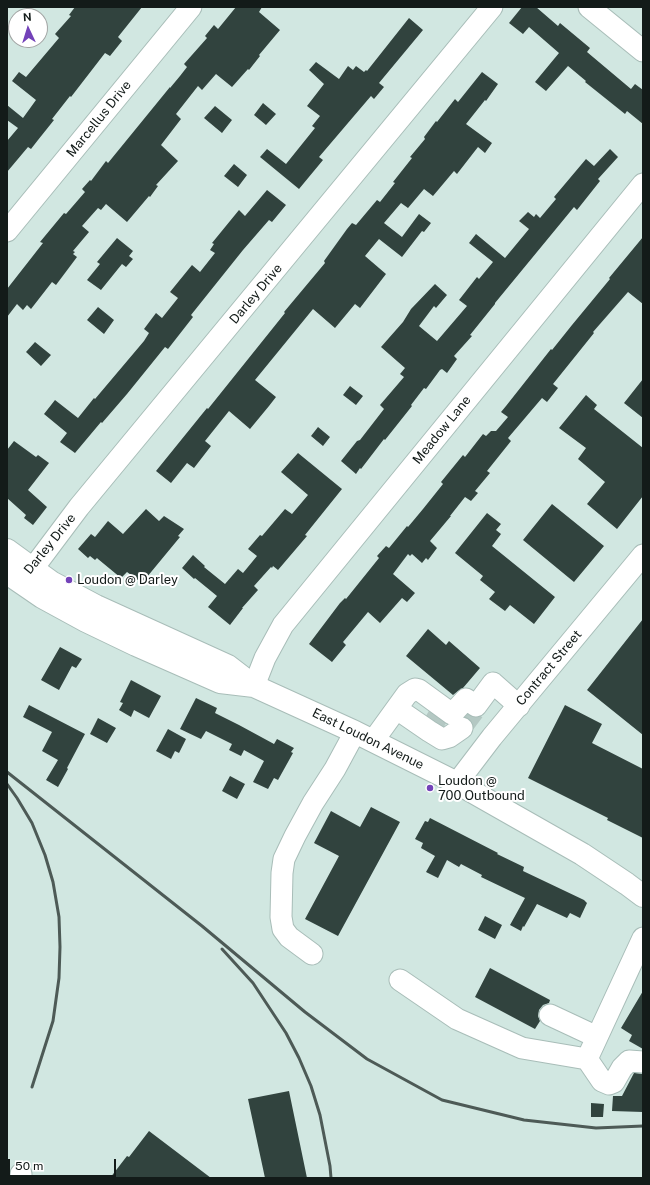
<!DOCTYPE html>
<html>
<head>
<meta charset="utf-8">
<style>
  body { margin:0 }
  #map { position:relative; width:650px; height:1185px; overflow:hidden; background:#d1e7e1; font-family:"Public Sans",sans-serif }
  canvas { display:block }
  .frame { position:absolute; inset:0; border:8px solid #131b19; pointer-events:none }
  .north { position:absolute; left:8px; top:8px; width:40px; height:40px; box-sizing:border-box; background:#fff; border:1px solid #a1a4a3; border-radius:50%; rotate:356deg; font-size:11px; font-weight:700; line-height:16px; text-align:center; color:#131b19 }
  .north::after { content:''; display:block; margin:auto; width:14px; height:18px; background:#7342b9; clip-path:polygon(50% 0,100% 100%,50% 72%,0 100%) }
  .scale { position:absolute; left:8px; top:1159px; width:108px; height:18px; box-sizing:border-box; border:2px solid #131b19; border-top:0; padding-left:5px; font-size:12px; line-height:14px; white-space:nowrap; color:#131b19; -webkit-text-stroke:3px #fff; paint-order:stroke }
</style>
</head>
<body>
<div id="map">
<canvas width="650" height="1185"></canvas>
<div class="frame"></div>
<div class="north">N</div>
<div class="scale">50 m</div>
</div>
<script>
const g = document.querySelector('canvas').getContext('2d');
g.lineJoin = 'round';
function paint(path, color) { g.fillStyle = color; g.fill(path, 'evenodd'); }
const toPath = rows => new Path2D(rows.map(r => 'M' + r).join(''));
function strokePath(path, color, width, dash) { g.strokeStyle = color; g.lineWidth = width; g.lineCap = dash ? 'butt' : 'round'; g.setLineDash(dash || []); g.stroke(path); }
function drawText(font, color, halo, rows, align = 'center') {
  g.font = font + ' "Public Sans",sans-serif'; g.lineWidth = 4; g.setLineDash([]); g.textBaseline = 'middle'; g.strokeStyle = halo; g.fillStyle = color; for (const [text, x, y, turn = 0] of rows) {
    g.save(); g.translate(x, y); g.rotate((+turn || 0) * Math.PI / 180); g.textAlign = isNaN(turn) ? turn : align; if (halo) g.strokeText(text, 0, 0); g.fillText(text, 0, 0); g.restore();
  }
}
const building = toPath([
  [75,7,142,7,118,37,122,41,110,56,105,53,71,97,70,96,52,119,54,120,38,140,31,149,28,147,7,172,7,141,18,128,7,120,7,105,23,118,36,100,12,81,19,72,26,77,59,38,55,34,71,16,69,15],
  [236,7,262,7,259,12,280,30,259,55,260,56,249,70,248,69,232,87,216,74,202,90,198,86,176,114,181,119,161,145,178,161,156,185,158,186,150,197,149,196,127,222,106,204,101,210,98,208,82,226,89,232,73,251,75,252,73,254,77,257,56,285,52,282,31,309,27,305,23,310,17,304,7,317,7,289,43,243,40,242,64,213,66,214,85,192,82,189,90,180,91,181,106,161,108,163,170,87,170,88,180,76,187,67,184,64,207,38,205,36,214,25,218,29],
  [522,7,536,7,558,26,560,23,590,48,587,52,631,89,635,84,643,90,643,124,627,111,625,114,585,82,586,81,568,66,546,91,535,82,559,53,529,27,523,34,509,23],
  [409,18,423,30,379,83,384,87,374,99,371,96,319,157,323,160,299,189,260,157,267,149,286,164,315,128,312,126,320,116,307,106,324,84,309,70,316,62,339,79,348,66,353,70,356,66,364,72,366,70,367,71],
  [482,72,498,84,486,101,485,100,466,124,492,143,485,153,478,147,457,174,454,171,433,196,424,189,408,208,401,203,384,223,402,237,419,214,431,223,424,232,422,231,402,257,379,239,365,256,386,274,360,308,355,304,335,328,313,309,255,380,276,397,269,406,250,429,229,411,205,441,211,446,194,468,187,463,171,483,156,471,207,408,208,409,212,404,285,313,284,312,325,263,324,261,347,229,352,223,356,225,377,200,380,202,395,183,393,182,412,158,410,157,425,139,424,137,436,121,437,122,455,99,458,102],
  [263,103,276,114,266,125,254,115],
  [215,106,232,120,222,133,204,118],
  [610,149,618,157,598,179,600,181,577,210,574,207,495,303,495,304,470,335,472,336,454,356,457,359,447,373,442,369,440,370,426,389,424,388,411,405,412,406,385,440,384,439,361,469,360,468,356,474,341,461,357,441,360,440,384,409,380,405,404,377,400,374,405,368,381,347,403,322,411,309,435,284,447,295,436,308,434,306,419,326,437,341,467,306,459,300,477,277,479,279,493,262,469,243,476,234,505,258,529,229,519,221,528,212,534,217,536,214,540,218,556,199,554,197,586,159,594,166],
  [234,164,247,175,238,187,224,176],
  [267,190,286,205,272,222,269,220,243,250,191,315,193,317,168,349,165,347,127,394,102,423,101,422,75,453,60,442,67,433,44,414,55,400,78,418,94,398,95,399,144,341,149,333,144,329,156,313,162,318,178,298,170,292,192,265,200,272,215,253,210,250,214,244,212,243,239,210,245,216],
  [643,237,643,304,628,292,593,332,594,333,553,384,558,388,547,402,542,398,508,438,511,441,487,471,490,473,475,491,478,493,471,501,465,497,450,516,451,516,430,541,437,548,428,560,426,558,422,563,412,554,410,556,408,554,393,574,415,593,407,602,402,598,380,623,368,612,343,642,346,645,332,662,309,644,340,603,345,598,346,599,379,558,377,556,386,546,389,548,407,526,408,527,423,509,443,484,441,482,463,455,465,457,483,434,486,436,491,431,496,431,508,417,501,412,506,406,551,349,552,350,572,325,610,279,609,278],
  [117,238,133,251,129,256,133,259,126,267,122,264,101,290,87,280,100,264,97,262],
  [98,307,114,320,104,334,87,320],
  [35,342,51,355,41,366,26,352],
  [643,379,643,418,624,403],
  [350,386,363,396,356,405,343,395],
  [586,395,597,405,594,409,643,448,643,496,617,529,587,504,605,482,578,459,586,448,559,428],
  [318,427,330,437,323,446,311,436],
  [14,441,36,457,38,455,49,463,28,490,47,507,33,525,24,518,26,515,7,498,7,450],
  [298,453,342,489,305,535,307,536,278,570,273,566,272,568,271,567,254,586,258,590,242,608,243,608,230,625,208,607,217,596,195,578,194,579,182,568,193,555,205,566,204,567,225,584,238,569,243,573,257,556,248,549,260,535,262,536,285,509,292,514,308,495,281,472],
  [552,504,604,546,574,582,523,540],
  [146,509,159,521,164,516,184,529,178,536,180,537,142,583,127,572,121,578,98,559,97,558,95,560,90,556,88,558,78,549,91,534,95,537,108,521,123,534],
  [487,513,501,524,496,530,501,534,492,546,555,597,534,624,510,605,505,611,489,599,495,592,480,580,483,576,455,553],
  [643,619,643,735,587,690],
  [428,629,446,645,449,641,480,668,463,688,458,691,453,695,406,656],
  [60,647,82,659,76,668,72,666,59,690,41,680],
  [131,680,161,696,149,718,134,710,131,717,119,710,123,703,120,702],
  [196,698,217,708,215,713,239,725,274,744,277,739,294,748,291,752,293,753,278,780,274,778,268,789,253,782,264,761,244,750,241,756,229,750,232,744,206,731,201,739,180,729],
  [29,705,85,734,67,768,68,769,58,787,46,780,58,760,42,751,52,732,23,717],
  [565,705,602,724,592,743,643,769,643,838,607,820,608,818,528,778],
  [98,718,116,728,107,743,90,734],
  [168,729,186,739,179,753,175,751,171,759,156,751],
  [230,776,245,784,237,799,222,791],
  [371,807,400,822,338,936,305,919,339,856,314,843,331,811,360,827],
  [430,818,498,853,497,854,524,867,523,871,584,900,587,903,580,918,570,913,567,918,537,904,524,927,523,926,521,931,510,925,525,898,481,877,482,875,461,864,459,867,447,860,438,878,426,872,435,856,421,848,423,843,415,839,425,821,428,822],
  [485,916,502,925,495,939,478,930],
  [490,968,550,1000,549,1003,543,1005,539,1010,538,1016,540,1021,535,1029,475,997],
  [643,991,643,1049,629,1041,632,1035,621,1028],
  [634,1073,643,1074,643,1112,612,1111,613,1096,622,1096],
  [289,1091,307,1178,265,1178,248,1099],
  [591,1103,604,1104,603,1117,591,1117],
  [149,1131,211,1178,110,1178,127,1156,129,1157]
]);
const minorTunnel = toPath([
  [434,723,441,711],
  [465,723,474,711]
]);
const minor = toPath([
  [589,7,643,51],
  [7,231,191,7],
  [21,581,40,559,79,507,492,7],
  [254,686,265,658,283,625,643,184],
  [397,709,429,731,442,739,449,737,462,728],
  [373,741,407,694,415,689,419,690,452,714,466,699,476,706,493,683,519,706],
  [457,783,492,737,643,555],
  [312,954,289,937,283,929,281,917,282,873,284,859,295,836,313,803,335,769,355,732],
  [400,980,457,1019,522,1048,587,1059,643,938],
  [550,1015,597,1037],
  [587,1059,602,1081,609,1084,614,1082,622,1068,629,1061,643,1062],
  [21,1174,21,1178]
]);
const major = toPath([
  [7,550,51,582,96,606,228,666,254,686,355,732,457,783,582,854,627,884,643,896],
  [7,573,42,597,86,621,136,645,220,682,254,686]
]);
const rail = toPath([
  [7,772,202,926,305,1012,367,1059,442,1100,524,1120,596,1128,643,1126],
  [7,784,17,798,32,823,45,855,53,882,59,917,60,947,59,978,53,1021,32,1087],
  [222,949,253,983,286,1033,299,1058,311,1086,320,1115,330,1166,331,1178]
]);
const markers = [
  [69,580,4,"#7342b9"],
  [430,788,4,"#7342b9"]
];
const streetNames = [
  ["Marcellus Drive",99,119,-51],
  ["Darley Drive",256,294,-50],
  ["Meadow Lane",442,430,-51],
  ["Darley Drive",50,544,-51],
  ["Contract Street",549,668,-50],
  ["East Loudon Avenue",368,739,26]
];
const poiNames = [
  ["Loudon @ Darley",77,580],
  ["Loudon @",438,781],
  ["700 Outbound",438,796]
];
paint(building, '#31433e');
strokePath(minorTunnel, '#b4c8c3', 21, [21, 10]);
strokePath(minor, '#a8bdb8', 23);
strokePath(major, '#a8bdb8', 24);
strokePath(minor, '#fff', 21);
strokePath(major, '#fff', 22);
strokePath(rail, '#4d5a56', 3);
for (const [x, y, r, color] of markers) { const dot = new Path2D(); dot.arc(x, y, r, 0, 2 * Math.PI); g.fillStyle = color; g.fill(dot); strokePath(dot, '#fff', 1.5); }
drawText('13px', '#131b19', '#fff', streetNames);
drawText('13px', '#131b19', '#fff', poiNames, 'left');
</script>
</body>
</html>
